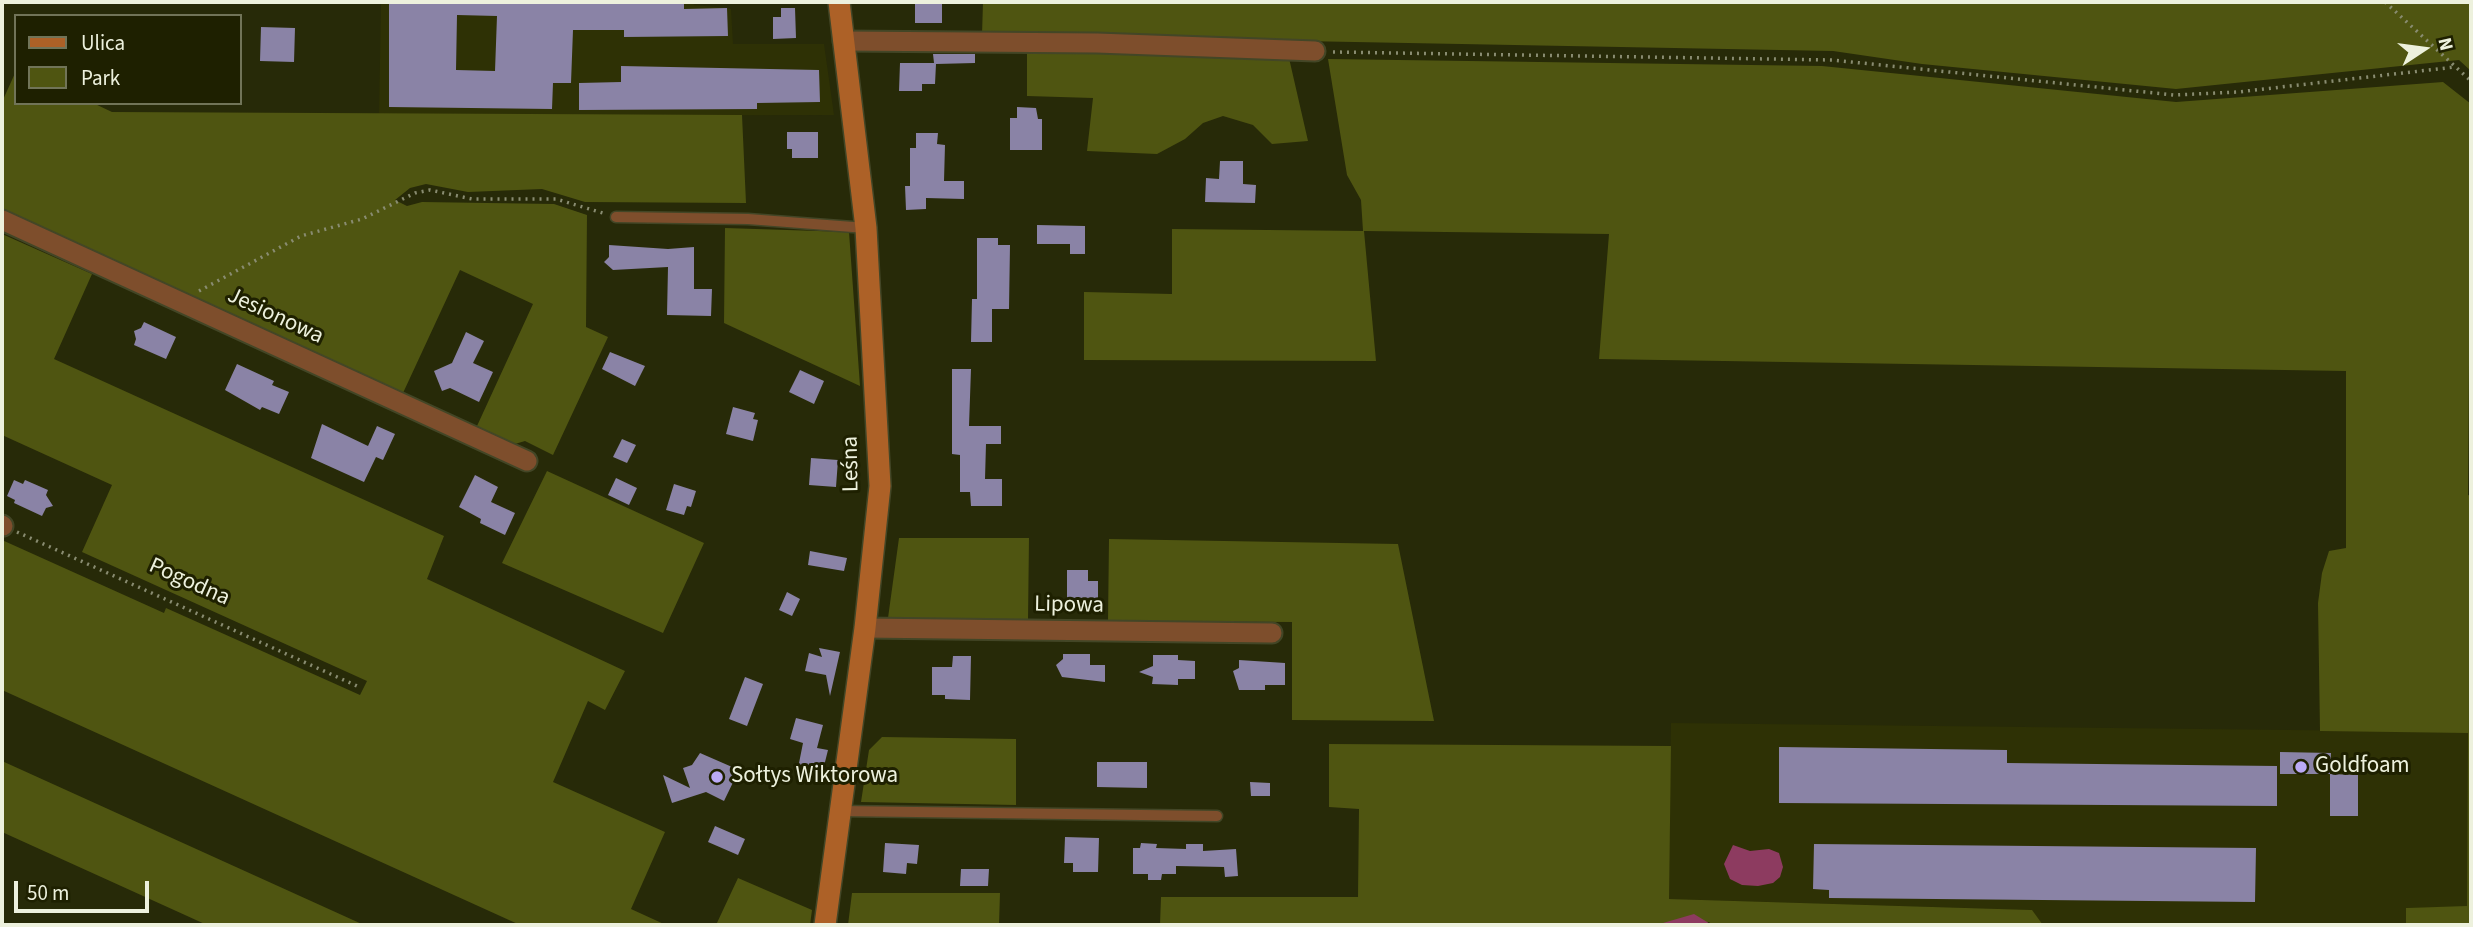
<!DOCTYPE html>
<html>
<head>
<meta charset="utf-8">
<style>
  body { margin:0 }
  #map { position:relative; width:2473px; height:927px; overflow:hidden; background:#272a08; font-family:"Source Sans 3",sans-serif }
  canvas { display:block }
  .frame { position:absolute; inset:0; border:4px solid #edf1dd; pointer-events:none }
  .legend { position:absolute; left:14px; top:14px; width:228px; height:91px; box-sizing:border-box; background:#1e2000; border:2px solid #717458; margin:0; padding:9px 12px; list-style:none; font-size:21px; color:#edf1dd }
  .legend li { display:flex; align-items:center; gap:14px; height:35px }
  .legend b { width:35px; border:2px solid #717458 }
  .north { position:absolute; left:2389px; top:14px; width:70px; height:70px; -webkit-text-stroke:5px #1e2000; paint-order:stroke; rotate:77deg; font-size:19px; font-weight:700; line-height:28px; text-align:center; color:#edf1dd }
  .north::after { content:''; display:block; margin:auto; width:24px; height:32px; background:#edf1dd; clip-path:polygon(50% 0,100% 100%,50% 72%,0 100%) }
  .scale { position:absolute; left:14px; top:881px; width:135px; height:32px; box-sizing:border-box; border:4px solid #edf1dd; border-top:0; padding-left:9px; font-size:21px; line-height:24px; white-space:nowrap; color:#edf1dd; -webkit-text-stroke:5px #1e2000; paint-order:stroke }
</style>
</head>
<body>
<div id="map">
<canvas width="2473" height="927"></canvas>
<div class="frame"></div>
<ul class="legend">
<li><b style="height:9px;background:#ad6127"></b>Ulica</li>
<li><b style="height:19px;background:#4f5511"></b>Park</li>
</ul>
<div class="north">N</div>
<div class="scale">50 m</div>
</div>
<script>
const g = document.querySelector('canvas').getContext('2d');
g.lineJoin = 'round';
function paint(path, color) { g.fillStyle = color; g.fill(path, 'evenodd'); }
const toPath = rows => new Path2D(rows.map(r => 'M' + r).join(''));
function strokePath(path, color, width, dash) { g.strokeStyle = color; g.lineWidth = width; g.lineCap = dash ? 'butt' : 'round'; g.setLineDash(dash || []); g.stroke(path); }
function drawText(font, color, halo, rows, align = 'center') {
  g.font = font + ' "Source Sans 3",sans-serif'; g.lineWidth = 6; g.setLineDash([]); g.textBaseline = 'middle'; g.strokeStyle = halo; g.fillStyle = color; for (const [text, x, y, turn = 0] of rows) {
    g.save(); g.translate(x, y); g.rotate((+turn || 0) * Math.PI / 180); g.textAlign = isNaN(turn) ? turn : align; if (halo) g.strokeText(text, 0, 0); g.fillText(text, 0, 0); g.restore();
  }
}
const built = toPath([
  [381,2,693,2,694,5,727,8,731,9,733,44,824,44,834,115,379,116],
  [1671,723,2468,732,2467,907,2407,908,2406,925,2043,925,2031,910,1668,899]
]);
const green = toPath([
  [983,2,2471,2,2471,71,2459,60,2176,89,1922,64,1833,51,982,35],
  [1027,51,1289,58,1308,141,1272,144,1253,125,1223,116,1203,123,1185,139,1157,154,1087,151,1093,98,1027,96],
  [1328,59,1822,66,2176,102,2443,82,2471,104,2468,495,2471,496,2471,925,2406,925,2406,908,2467,906,2468,733,2320,731,2318,603,2322,573,2329,551,2346,548,2346,371,1599,359,1609,234,1364,231,1376,361,1084,360,1084,292,1172,294,1172,229,1363,231,1361,200,1347,175],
  [16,71,16,103,93,103,112,112,742,115,746,203,585,202,542,189,468,192,426,184,410,188,395,200,407,206,422,202,554,204,587,215,586,327,608,337,553,455,525,441,515,444,477,426,533,304,460,270,403,393,2,209,2,102],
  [725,228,849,232,860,386,724,323],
  [2,234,92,274,54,359,444,536,427,579,625,671,605,710,588,701,553,782,665,832,631,909,666,925,520,925,2,690,2,540,164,613,166,608,360,695,367,681,82,552,112,485,2,435],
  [547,471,704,543,663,633,502,563],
  [899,538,1029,538,1028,621,888,618],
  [1109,539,1398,544,1434,721,1292,720,1292,622,1108,621],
  [882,737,1016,739,1016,805,861,802,869,750],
  [1329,744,1671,746,1669,899,2032,910,2043,925,1712,925,1709,922,1664,923,1663,925,1160,925,1161,897,1358,897,1359,809,1329,807],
  [2,761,364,925,207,925,2,832],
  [738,878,812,910,810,925,716,925],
  [852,893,1000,893,999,925,848,925]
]);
const water = toPath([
  [1733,845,1750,851,1769,849,1779,853,1783,867,1780,877,1773,883,1758,886,1742,885,1730,879,1724,864],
  [1694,914,1712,925,1663,925,1663,923]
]);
const building = toPath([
  [389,2,684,2,684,9,727,8,728,36,624,37,624,30,573,30,571,83,553,83,552,109,389,107],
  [457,15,497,16,495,71,456,70],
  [915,2,942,2,942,23,915,23],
  [781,8,795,8,796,38,773,39,773,17,781,17],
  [261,27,295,28,294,62,260,61],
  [933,54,975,54,975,63,936,64,935,84,922,84,922,91,899,91,900,63,934,63],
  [621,66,819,70,820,102,757,103,757,109,579,110,579,83,621,82],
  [1017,107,1036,108,1038,119,1042,119,1042,150,1010,150,1010,118,1017,118],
  [787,132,818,132,818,158,792,158,792,149,787,149],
  [916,133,938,133,937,144,945,145,944,181,964,181,964,199,926,198,926,209,906,210,905,186,910,186,910,148,916,148],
  [1220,161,1243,161,1243,184,1256,185,1255,203,1205,202,1206,178,1219,179],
  [1037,225,1085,226,1085,254,1070,254,1070,244,1037,244],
  [977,238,998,238,998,245,1010,245,1009,309,992,309,992,342,971,342,972,299,977,299],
  [609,245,668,249,694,247,694,289,712,289,711,316,667,315,668,267,613,270,604,262,609,257],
  [144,322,176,337,166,359,134,345,136,339,134,331,141,328],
  [466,332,484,341,473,363,493,372,479,402,450,388,442,391,434,371,452,363],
  [610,352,645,366,635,386,602,369],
  [237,364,274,381,272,385,289,392,279,414,262,407,260,410,225,390],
  [952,369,971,369,969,426,1001,426,1001,444,986,444,985,479,1002,479,1002,506,971,506,970,492,960,492,960,455,952,454],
  [800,370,824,381,814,404,789,392],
  [733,407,755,413,753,419,758,420,753,441,726,434],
  [322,424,368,446,377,426,395,434,383,460,376,457,364,482,311,458],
  [622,439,636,445,627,463,613,457],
  [811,458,838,460,836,487,809,485],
  [475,475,498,487,491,502,515,513,505,535,480,523,481,519,459,507],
  [616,478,637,488,629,505,608,495],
  [14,480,23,484,25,480,48,490,46,495,53,506,46,508,42,516,14,503,15,500,7,496],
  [674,484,696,491,691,507,687,506,684,515,666,510],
  [810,551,847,558,844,571,808,565],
  [1067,570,1088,570,1088,581,1098,581,1098,599,1067,598],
  [787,592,800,599,792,616,779,610],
  [819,648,840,652,830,696,826,675,805,671,809,653,822,657],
  [1063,654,1090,654,1090,665,1105,665,1105,682,1062,677,1056,665,1063,659],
  [1153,655,1178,655,1178,660,1195,661,1195,679,1178,679,1178,685,1152,684,1153,677,1139,672,1153,666],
  [953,656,971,656,970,700,945,699,945,695,932,695,932,667,952,667],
  [1239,660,1285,663,1285,685,1265,685,1265,690,1239,690,1233,671,1239,668],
  [745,677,763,684,747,726,729,719],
  [796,718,823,725,817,748,828,750,821,778,797,773,803,743,790,739],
  [1779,747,2007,750,2007,763,2277,766,2277,806,1779,803],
  [2280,752,2331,753,2330,774,2280,774],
  [700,753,739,770,724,801,706,792,672,803,663,775,690,788,683,768,692,765],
  [1097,762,1147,762,1147,788,1097,787],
  [2330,774,2358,775,2358,816,2330,816],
  [1250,782,1270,783,1270,796,1251,796],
  [715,826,745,839,738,855,708,842],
  [1065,837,1099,838,1098,872,1073,872,1073,863,1064,863],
  [885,843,919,845,917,864,907,863,906,874,883,872],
  [1141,843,1157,844,1156,848,1186,849,1186,844,1203,844,1203,851,1236,849,1238,876,1225,877,1224,867,1176,866,1176,874,1162,874,1161,880,1148,880,1148,874,1133,874,1133,848,1140,848],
  [1814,844,2256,848,2255,902,1829,898,1829,890,1813,889],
  [961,869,989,869,988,886,960,886]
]);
const path = toPath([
  [2385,2,2471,81],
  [1333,52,1832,60,2174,95,2238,92,2455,67],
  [199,291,301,236,362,219,415,193,430,190,472,199,556,199,606,214],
  [17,532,357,686]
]);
const lane = toPath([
  [616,217,748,219,866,228],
  [840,811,1217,816]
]);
const street = toPath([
  [843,41,1097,43,1315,51],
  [2,220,527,461],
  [2,525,3,526],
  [865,628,1272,633]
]);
const secondary = toPath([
  [825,925,865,628,880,486,866,228,839,2]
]);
const markers = [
  [2301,767,7,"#bbaaf6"],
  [717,777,7,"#bbaaf6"]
];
const streetNames = [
  ["Jesionowa",275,317,25],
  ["Leśna",852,464,-91],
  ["Pogodna",189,583,24],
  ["Lipowa",1069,606,1]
];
const poiNames = [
  ["Goldfoam",2315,767],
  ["Sołtys Wiktorowa",731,777]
];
paint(built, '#2e3105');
paint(green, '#4f5511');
paint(water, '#8d3b60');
paint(building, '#8a83a6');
strokePath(lane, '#434626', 13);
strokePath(street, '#434626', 23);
strokePath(secondary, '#434626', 24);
strokePath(path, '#898c71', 3.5, [2, 5]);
strokePath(lane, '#7e4e2c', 10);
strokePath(street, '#7e4e2c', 19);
strokePath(secondary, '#ad6127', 21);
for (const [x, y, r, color] of markers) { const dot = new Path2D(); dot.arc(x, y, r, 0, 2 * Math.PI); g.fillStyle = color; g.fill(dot); strokePath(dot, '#1e2000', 2.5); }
drawText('23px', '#edf1dd', '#1e2000', streetNames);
drawText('23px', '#edf1dd', '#1e2000', poiNames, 'left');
</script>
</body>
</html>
